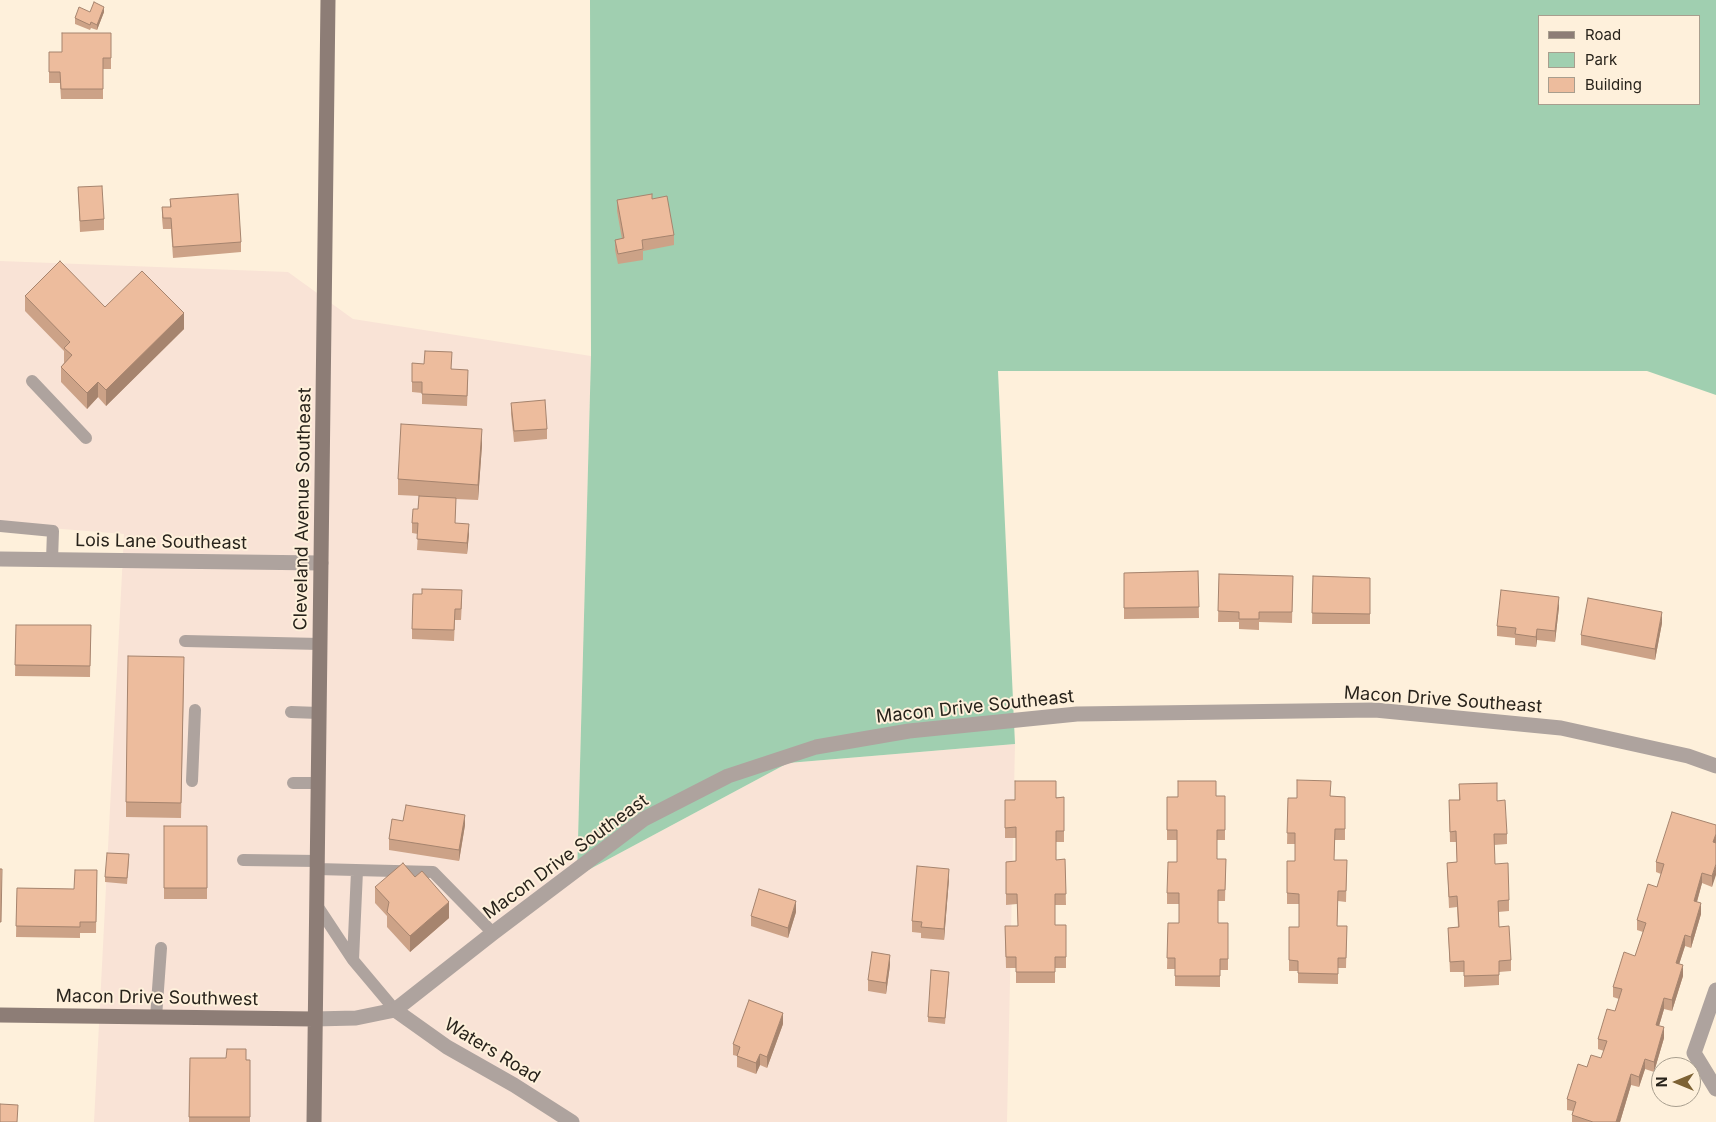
<!DOCTYPE html>
<html>
<head>
<meta charset="utf-8">
<style>
  body { margin:0 }
  #map { position:relative; width:1716px; height:1122px; overflow:hidden; background:#fef0db; font-family:Inter,sans-serif }
  canvas { display:block }
  .legend { position:absolute; left:1538px; top:15px; width:162px; height:90px; box-sizing:border-box; background:#fef0db; border:1px solid #a89e8e; margin:0; padding:6px 9px; list-style:none; font-size:15px; color:#28231b }
  .legend li { display:flex; align-items:center; gap:10px; height:25px }
  .legend b { width:25px; border:1px solid #a89e8e }
  .north { position:absolute; left:1651px; top:1057px; width:50px; height:50px; box-sizing:border-box; background:#fef0db; border:1px solid #a89e8e; border-radius:50%; rotate:270deg; font-size:14px; font-weight:700; line-height:20px; text-align:center; color:#28231b }
  .north::after { content:''; display:block; margin:auto; width:18px; height:22px; background:#7d6234; clip-path:polygon(50% 0,100% 100%,50% 72%,0 100%) }
</style>
</head>
<body>
<div id="map">
<canvas width="1716" height="1122"></canvas>
<ul class="legend">
<li><b style="height:6px;background:#8d7d76"></b>Road</li>
<li><b style="height:14px;background:#a0cfb0"></b>Park</li>
<li><b style="height:14px;background:#edbc9d"></b>Building</li>
</ul>
<div class="north">N</div>
</div>
<script>
const g = document.querySelector('canvas').getContext('2d');
g.lineJoin = 'round';
function paint(path, color) { g.fillStyle = color; g.fill(path, 'evenodd'); }
const toPath = rows => new Path2D(rows.map(r => 'M' + r).join(''));
function strokePath(path, color, width, dash) { g.strokeStyle = color; g.lineWidth = width; g.lineCap = dash ? 'butt' : 'round'; g.setLineDash(dash || []); g.stroke(path); }
function drawText(font, color, halo, rows, align = 'center') {
  g.font = font + ' Inter,sans-serif'; g.lineWidth = 4; g.setLineDash([]); g.textBaseline = 'middle'; g.strokeStyle = halo; g.fillStyle = color; for (const [text, x, y, turn = 0] of rows) {
    g.save(); g.translate(x, y); g.rotate((+turn || 0) * Math.PI / 180); g.textAlign = isNaN(turn) ? turn : align; if (halo) g.strokeText(text, 0, 0); g.fillText(text, 0, 0); g.restore();
  }
}
const commercial = toPath([
  [0,261,288,272,353,319,591,356,577,876,788,763,1015,744,1007,1122,94,1122,124,534,0,524]
]);
const green = toPath([
  [590,0,1716,0,1716,395,1647,371,998,371,1015,744,788,763,577,876,591,356],
  [1540,16,1700,16,1700,104,1540,104]
]);
const lane = toPath([
  [32,381,86,438],
  [0,526,53,531,52,560],
  [185,641,320,644],
  [291,712,319,713],
  [192,781,195,710],
  [293,783,318,783],
  [243,860,317,861],
  [317,869,433,872,493,933],
  [316,904,353,960,395,1010],
  [353,960,357,871],
  [156,1017,161,948]
]);
const street = toPath([
  [0,559,321,563],
  [1716,990,1694,1053,1716,1089],
  [395,1010,447,1047,514,1085,572,1122],
  [314,1019,356,1018,395,1010,493,933,644,819,728,776,816,747,909,731,1077,714,1375,710,1561,728,1688,756,1716,766]
]);
const secondary = toPath([
  [0,1015,314,1019],
  [314,1122,328,0]
]);
const wall = toPath([
  [90,12,104,12,97,30,91,28,90,30,75,24,75,18],
  [111,33,111,69,103,69,103,99,61,99,60,83,49,83,49,52,62,52],
  [78,187,104,219,104,230,80,232],
  [170,199,241,242,241,252,173,258,171,229,163,229,162,218,162,207,170,207],
  [652,199,674,235,674,245,643,251,643,260,618,264,615,250,615,240,622,239,617,211,617,200],
  [25,296,105,307,184,329,106,406,98,397,87,409,61,382,61,367,64,363,64,351,25,311],
  [412,363,452,369,468,380,467,406,422,404,422,393,412,392],
  [511,403,547,429,547,439,514,442,511,414],
  [482,445,478,500,456,499,455,523,469,534,467,554,417,550,418,534,412,533,412,523,418,509,419,496,398,495,398,479],
  [1198,571,1199,618,1124,619,1124,573],
  [1219,574,1293,576,1292,623,1259,622,1259,630,1239,629,1239,622,1218,622],
  [1313,576,1370,578,1370,624,1312,624],
  [462,601,461,620,455,620,454,641,412,639,412,629],
  [1559,607,1555,642,1537,640,1536,647,1515,645,1515,638,1497,636,1497,626],
  [1662,623,1655,660,1581,645,1581,635],
  [16,625,91,625,90,677,15,676],
  [184,673,181,818,126,817,126,802],
  [1459,784,1497,801,1507,834,1507,844,1494,845,1495,864,1509,900,1509,911,1498,912,1499,927,1511,960,1511,971,1499,972,1499,985,1464,987,1464,972,1450,972,1448,928,1458,927,1457,907,1449,908,1447,863,1457,862,1456,842,1450,842,1449,800,1459,800],
  [1225,796,1225,840,1217,840,1217,859,1226,859,1225,901,1218,901,1218,923,1228,923,1228,970,1220,970,1220,987,1175,986,1175,969,1167,969,1168,923,1179,923,1179,904,1167,904,1167,893,1177,862,1177,840,1167,840,1167,797],
  [1331,796,1345,797,1345,840,1335,840,1334,860,1347,860,1346,902,1338,901,1337,926,1347,926,1346,968,1338,968,1338,984,1298,983,1298,971,1289,971,1289,927,1299,927,1299,904,1287,904,1287,861,1295,861,1295,844,1287,844,1288,798,1297,798],
  [1064,797,1064,842,1056,842,1056,860,1065,859,1066,905,1055,905,1055,925,1066,925,1066,968,1055,968,1055,983,1016,983,1016,968,1006,968,1005,926,1018,926,1017,904,1006,905,1006,862,1016,861,1016,838,1005,838,1005,800],
  [403,821,465,825,459,861,389,850,389,839],
  [1716,825,1712,887,1702,883,1697,902,1701,914,1691,948,1685,946,1679,964,1683,976,1672,1011,1664,1009,1659,1026,1664,1038,1654,1072,1645,1069,1639,1087,1631,1085,1620,1122,1572,1122,1572,1115,1573,1111,1567,1110,1567,1099,1587,1067,1601,1058,1604,1051,1598,1049,1598,1039,1615,1011,1619,999,1613,997,1613,987,1635,956,1643,932,1637,930,1637,920,1657,887,1661,874,1656,872,1656,862],
  [164,826,207,826,207,899,164,899],
  [129,860,127,884,105,882,105,877],
  [97,870,96,933,80,933,80,938,16,937,17,888,74,889],
  [415,877,449,918,410,952,387,927,387,916,375,903,375,887],
  [949,879,944,940,921,938,921,933,912,932,912,921],
  [796,912,788,938,751,926,751,916],
  [890,965,886,994,868,991,868,980],
  [949,977,945,1024,928,1022,928,1017],
  [783,1024,767,1068,760,1065,756,1074,737,1067,737,1056,733,1055,733,1044],
  [190,1058,226,1058,250,1060,250,1122,189,1122]
]);
const shadedWall = toPath([
  [104,7,104,12,97,30,97,25],
  [184,313,184,329,106,406,106,390],
  [98,382,98,397,87,409,87,393],
  [482,429,482,445,478,500,478,485],
  [469,524,469,534,467,554,467,543],
  [1559,597,1559,607,1555,642,1555,631],
  [1662,612,1662,623,1655,660,1655,649],
  [1537,629,1537,640,1536,647,1536,637],
  [465,815,465,825,459,861,459,850],
  [1716,834,1716,845,1713,842],
  [1716,864,1716,875,1712,887,1712,876],
  [949,869,949,879,944,940,944,929],
  [1702,873,1702,883,1694,912,1694,901],
  [796,901,796,912,788,938,788,928],
  [449,902,449,918,410,952,410,936],
  [1701,903,1701,914,1691,948,1691,937],
  [1685,935,1685,946,1676,974,1676,963],
  [890,955,890,965,886,994,886,983],
  [1683,965,1683,976,1672,1011,1672,1000],
  [1664,998,1664,1009,1656,1036,1656,1025],
  [783,1013,783,1024,767,1068,767,1057],
  [1664,1027,1664,1038,1654,1072,1654,1062],
  [760,1054,760,1065,756,1074,756,1063],
  [1645,1059,1645,1069,1639,1087,1639,1077],
  [1631,1074,1631,1085,1620,1122,1616,1122]
]);
const building = toPath([
  [94,2,104,7,97,25,91,22,90,25,75,18,79,7,90,12,94,2],
  [62,33,111,33,111,58,103,58,103,89,61,89,60,72,49,72,49,52,62,52,62,33],
  [102,186,104,219,80,221,78,187,102,186],
  [238,194,241,242,173,247,171,218,163,218,162,207,171,207,170,199,238,194],
  [652,194,652,199,667,196,674,235,642,240,643,249,618,254,615,240,624,238,617,200,652,194],
  [60,261,105,307,142,271,184,313,106,390,98,382,87,393,61,367,72,355,64,348,70,342,25,296,60,261],
  [425,351,452,352,451,369,468,370,467,396,422,394,422,382,412,382,412,363,424,364,425,351],
  [545,400,547,429,514,431,511,403,545,400],
  [401,424,482,429,478,485,398,479,401,424],
  [419,496,456,498,455,523,469,524,467,543,417,539,418,523,412,523,413,509,418,509,419,496],
  [1198,571,1199,607,1124,608,1124,573,1198,571],
  [1219,574,1293,576,1292,612,1259,612,1259,619,1239,619,1239,612,1218,611,1219,574],
  [1313,576,1370,578,1370,614,1312,613,1313,576],
  [422,589,462,590,461,609,455,609,454,630,412,629,413,594,422,594,422,589],
  [1501,590,1559,597,1555,631,1537,629,1536,637,1515,634,1516,628,1497,626,1501,590],
  [1588,598,1662,612,1655,649,1581,635,1588,598],
  [16,625,91,625,90,666,15,665,16,625],
  [128,656,184,657,181,803,126,802,128,656],
  [1297,780,1331,781,1330,796,1345,797,1345,829,1335,829,1334,860,1347,860,1346,891,1338,891,1337,926,1347,926,1346,958,1338,958,1338,974,1298,973,1298,961,1289,960,1289,927,1299,927,1299,894,1287,893,1287,861,1295,861,1295,833,1287,833,1288,798,1297,798,1297,780],
  [1015,781,1056,781,1056,798,1064,797,1064,831,1056,831,1056,860,1065,859,1066,894,1055,894,1055,925,1066,925,1066,957,1055,957,1055,972,1016,972,1016,957,1006,957,1005,926,1018,926,1017,894,1006,894,1006,862,1016,861,1016,827,1005,828,1005,800,1015,800,1015,781],
  [1178,781,1216,781,1216,796,1225,796,1225,830,1217,830,1217,859,1226,859,1225,890,1218,890,1218,923,1228,923,1228,959,1220,959,1220,976,1175,976,1175,958,1167,958,1168,923,1179,923,1179,893,1167,893,1168,862,1177,862,1177,830,1167,830,1167,797,1178,797,1178,781],
  [1497,783,1497,801,1505,800,1507,834,1494,834,1495,864,1508,863,1509,900,1498,901,1499,927,1509,926,1511,960,1499,961,1499,975,1464,976,1464,961,1450,962,1448,928,1459,927,1457,896,1449,897,1447,863,1457,862,1456,831,1450,832,1449,800,1460,800,1459,784,1497,783],
  [406,805,465,815,459,850,389,839,392,819,403,821,406,805],
  [1672,812,1716,825,1716,834,1713,842,1716,843,1716,864,1712,876,1702,873,1694,901,1701,903,1691,937,1685,935,1676,963,1683,965,1672,1000,1664,998,1656,1025,1664,1027,1654,1062,1645,1059,1639,1077,1631,1074,1616,1122,1593,1122,1572,1115,1576,1102,1567,1099,1578,1064,1587,1067,1591,1055,1601,1058,1607,1041,1598,1039,1607,1009,1615,1011,1622,989,1613,987,1624,952,1635,956,1646,923,1637,920,1648,884,1657,887,1664,864,1656,862,1672,812],
  [164,826,207,826,207,888,164,888,164,826],
  [107,853,129,854,127,878,105,877,107,853],
  [403,863,415,877,422,871,449,902,410,936,387,912,389,902,375,887,403,863],
  [917,866,949,869,944,929,921,927,922,922,912,921,917,866],
  [0,869,2,869,1,922,0,922,0,869],
  [75,870,97,870,96,922,80,922,80,927,16,926,17,888,74,889,75,870],
  [759,889,796,901,788,928,751,916,759,889],
  [872,952,890,955,886,983,868,980,872,952],
  [931,970,949,972,945,1018,928,1017,931,970],
  [749,1000,783,1013,767,1057,760,1054,756,1063,737,1056,740,1047,733,1044,749,1000],
  [227,1049,246,1049,246,1060,250,1060,250,1117,189,1117,190,1058,226,1058,227,1049],
  [0,1104,18,1105,17,1122,0,1122,0,1104]
]);
const streetNames = [
  ["Cleveland Avenue Southeast",303,509,-89],
  ["Lois Lane Southeast",161,542,1],
  ["Macon Drive Southeast",1443,700,4],
  ["Macon Drive Southeast",975,707,-6],
  ["Macon Drive Southeast",566,857,-36],
  ["Macon Drive Southwest",157,998,1],
  ["Waters Road",492,1051,31]
];
paint(commercial, '#f9e3d6');
paint(green, '#a0cfb0');
strokePath(lane, '#aea39e', 12);
strokePath(street, '#aea39e', 15);
strokePath(secondary, '#8d7d76', 15);
paint(wall, '#cca287');
paint(shadedWall, '#a6846e');
paint(building, '#edbc9d');
strokePath(building, '#a6846e', 1);
drawText('18px', '#28231b', '#fef0db', streetNames);
</script>
</body>
</html>
